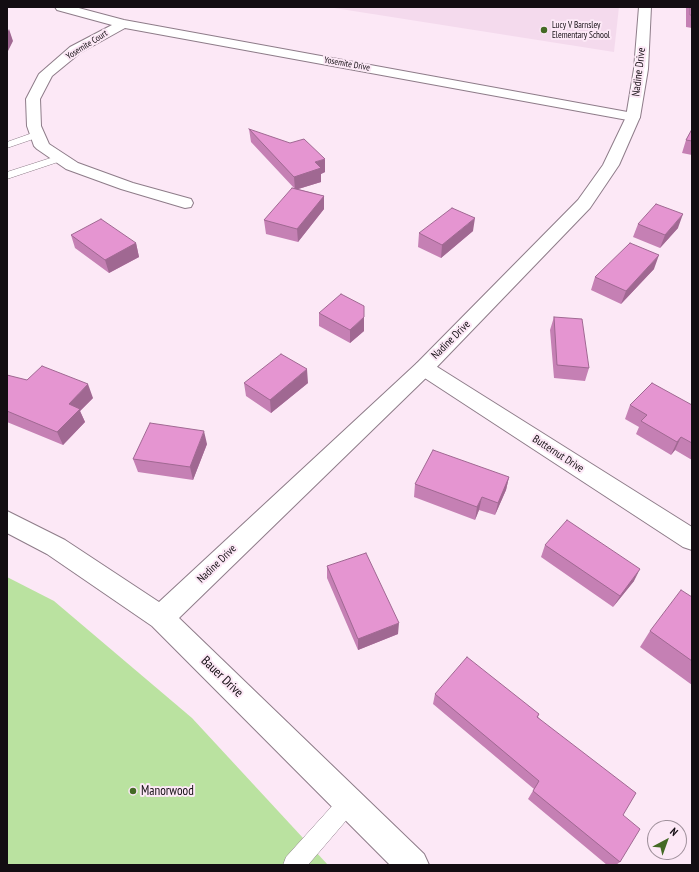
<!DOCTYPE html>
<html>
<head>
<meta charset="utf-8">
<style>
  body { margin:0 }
  #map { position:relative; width:699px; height:872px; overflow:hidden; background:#fce8f6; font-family:"PT Sans Narrow",sans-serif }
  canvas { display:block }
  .frame { position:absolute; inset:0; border:8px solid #130d12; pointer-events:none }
  .north { position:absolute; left:647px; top:820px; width:40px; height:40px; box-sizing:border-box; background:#fce8f6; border:1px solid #9f909b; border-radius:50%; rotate:41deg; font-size:11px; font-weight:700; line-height:16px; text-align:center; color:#130d12 }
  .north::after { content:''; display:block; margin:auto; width:14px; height:18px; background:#446a25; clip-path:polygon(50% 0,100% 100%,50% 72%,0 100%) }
</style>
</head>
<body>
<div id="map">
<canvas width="699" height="872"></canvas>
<div class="frame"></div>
<div class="north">N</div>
</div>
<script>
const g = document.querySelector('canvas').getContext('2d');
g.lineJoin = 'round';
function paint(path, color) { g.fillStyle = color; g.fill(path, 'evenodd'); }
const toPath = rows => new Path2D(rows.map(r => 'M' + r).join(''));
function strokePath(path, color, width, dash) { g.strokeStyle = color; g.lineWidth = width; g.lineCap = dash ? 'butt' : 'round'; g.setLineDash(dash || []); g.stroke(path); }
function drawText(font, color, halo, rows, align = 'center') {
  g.font = font + ' "PT Sans Narrow",sans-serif'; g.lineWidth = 4; g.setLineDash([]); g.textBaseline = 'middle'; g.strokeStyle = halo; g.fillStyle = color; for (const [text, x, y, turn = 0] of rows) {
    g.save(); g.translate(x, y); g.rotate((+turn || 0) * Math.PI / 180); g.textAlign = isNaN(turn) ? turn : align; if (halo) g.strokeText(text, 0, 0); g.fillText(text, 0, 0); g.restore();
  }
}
const built = toPath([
  [328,7,619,7,614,52]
]);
const green = toPath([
  [7,577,54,601,192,718,328,865,7,865]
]);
const service = toPath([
  [38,131,42,132,43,134,42,136,7,148,7,142,38,131],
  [60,155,64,156,65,158,64,160,7,179,7,172,60,155],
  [349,792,356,795,359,802,356,809,308,865,283,865,286,857,342,795,349,792]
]);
const minor = toPath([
  [55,7,75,7,124,20,633,113,638,114,640,117,638,120,633,121,125,28,80,53,52,76,40,99,41,126,49,144,78,163,133,183,191,199,193,203,191,207,185,208,121,189,66,169,37,149,34,146,27,126,26,99,39,74,70,47,112,25,57,10,55,7],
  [424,361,431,363,692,527,692,550,683,547,417,373,414,368,417,363,424,361]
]);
const tertiary = toPath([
  [639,7,651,7,648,69,640,117,619,165,590,208,431,373,179,618,424,854,429,865,390,865,152,626,47,554,7,533,7,511,65,540,159,602,417,363,578,200,603,165,626,117,634,69,639,7]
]);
const wall = toPath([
  [686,7,692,7,692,28,686,27],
  [249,129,325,172,321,174,321,182,298,189,324,196,324,209,298,242,266,234,264,220,294,188,251,142],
  [692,129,692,155,682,153,686,140],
  [638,224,678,228,660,248,633,237],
  [473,231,441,258,418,247,419,233],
  [71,235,136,243,139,257,109,273,75,248],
  [654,269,621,304,591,290,595,277],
  [319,313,364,331,350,343,319,326],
  [554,317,589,368,585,381,554,378,550,330],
  [7,375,93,398,80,411,85,422,63,445,7,422],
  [244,383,308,383,271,413,246,396],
  [630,405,692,405,692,460,675,450,671,455,636,434,639,427,625,419],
  [207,444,193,480,138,472,133,459],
  [509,477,506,490,495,515,479,510,475,520,414,497,415,484],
  [545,545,634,581,613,607,541,557],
  [327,566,398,634,358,650,327,578],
  [692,597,692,685,640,647,650,631],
  [435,694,539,714,538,717,623,815,620,862,616,865,607,865,528,799,534,789,433,704]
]);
const shadedWall = toPath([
  [9,29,13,41,7,53,7,33],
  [325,159,325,172,321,174,321,182,295,190,294,177,315,162],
  [324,196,324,209,298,242,297,229],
  [683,214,678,228,660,248,665,235],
  [475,218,473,231,441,258,442,245],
  [136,243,139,257,109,273,105,260],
  [659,255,654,269,621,304,626,291],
  [364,317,364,331,350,343,350,330],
  [307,369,308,383,271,413,270,400],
  [88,384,93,398,80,411,85,422,63,445,57,432,69,404],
  [204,431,207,444,193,480,190,467],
  [681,437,675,450,671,455,677,442],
  [509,477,506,490,495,515,498,503],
  [482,497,479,510,475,520,477,507],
  [640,569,634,581,613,607,620,596],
  [399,623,398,634,358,650,358,639]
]);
const building = toPath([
  [690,7,692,7,692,15,690,15,690,7],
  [249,129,290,143,304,139,325,159,315,162,321,168,294,177,249,129],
  [692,129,692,141,686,140,692,129],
  [292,188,324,196,297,229,264,220,292,188],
  [656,204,683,214,665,235,638,224,656,204],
  [452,208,475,218,442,245,419,233,452,208],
  [101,219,136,243,105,260,71,235,101,219],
  [630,243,659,255,626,291,595,277,630,243],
  [341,294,364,306,364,317,350,330,319,313,341,294],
  [554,317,582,319,589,368,557,365,554,317],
  [281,354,307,369,270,400,244,383,281,354],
  [42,366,88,384,69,404,80,409,57,432,7,411,7,375,27,380,42,366],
  [652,383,692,405,692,443,681,437,677,442,641,421,647,415,630,405,652,383],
  [150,423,204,431,190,467,133,459,150,423],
  [433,450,509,477,498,503,482,497,477,507,415,484,433,450],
  [567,520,640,569,620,596,545,545,567,520],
  [366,553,399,623,358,639,327,566,366,553],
  [681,590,692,597,692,661,650,631,681,590],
  [467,657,539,714,537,717,636,793,623,815,640,829,620,862,533,791,539,781,435,694,467,657]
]);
const markers = [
  [544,30,4,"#446a25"],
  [133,791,4,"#446a25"]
];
const farPoinames = [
  ["Lucy V Barnsley",552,25],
  ["Elementary School",552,35]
];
const farStreetnames = [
  ["Yosemite Court",87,45,-32],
  ["Yosemite Drive",347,64,10]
];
const streetNames = [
  ["Nadine Drive",639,72,-83],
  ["Nadine Drive",451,340,-45],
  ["Butternut Drive",558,454,33],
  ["Nadine Drive",217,564,-44]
];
const nearStreetnames = [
  ["Bauer Drive",222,677,44]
];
const nearPoinames = [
  ["Manorwood",141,791]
];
paint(built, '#f4daed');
paint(green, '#bae2a0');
strokePath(service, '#8e7c89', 1);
strokePath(minor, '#8e7c89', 2);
strokePath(tertiary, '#8e7c89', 2);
paint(service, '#fff');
paint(minor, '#fff');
paint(tertiary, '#fff');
paint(wall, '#c580b4');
paint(shadedWall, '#a06892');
paint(building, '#e595d1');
strokePath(building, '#a06892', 1);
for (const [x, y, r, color] of markers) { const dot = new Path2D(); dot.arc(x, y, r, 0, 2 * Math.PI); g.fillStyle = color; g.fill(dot); strokePath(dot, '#fce8f6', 1.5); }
drawText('9px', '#130d12', '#fce8f6', farPoinames, 'left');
drawText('9px', '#130d12', '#fce8f6', farStreetnames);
drawText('11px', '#130d12', '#fce8f6', streetNames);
drawText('13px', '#130d12', '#fce8f6', nearStreetnames);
drawText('13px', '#130d12', '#fce8f6', nearPoinames, 'left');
</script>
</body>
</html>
